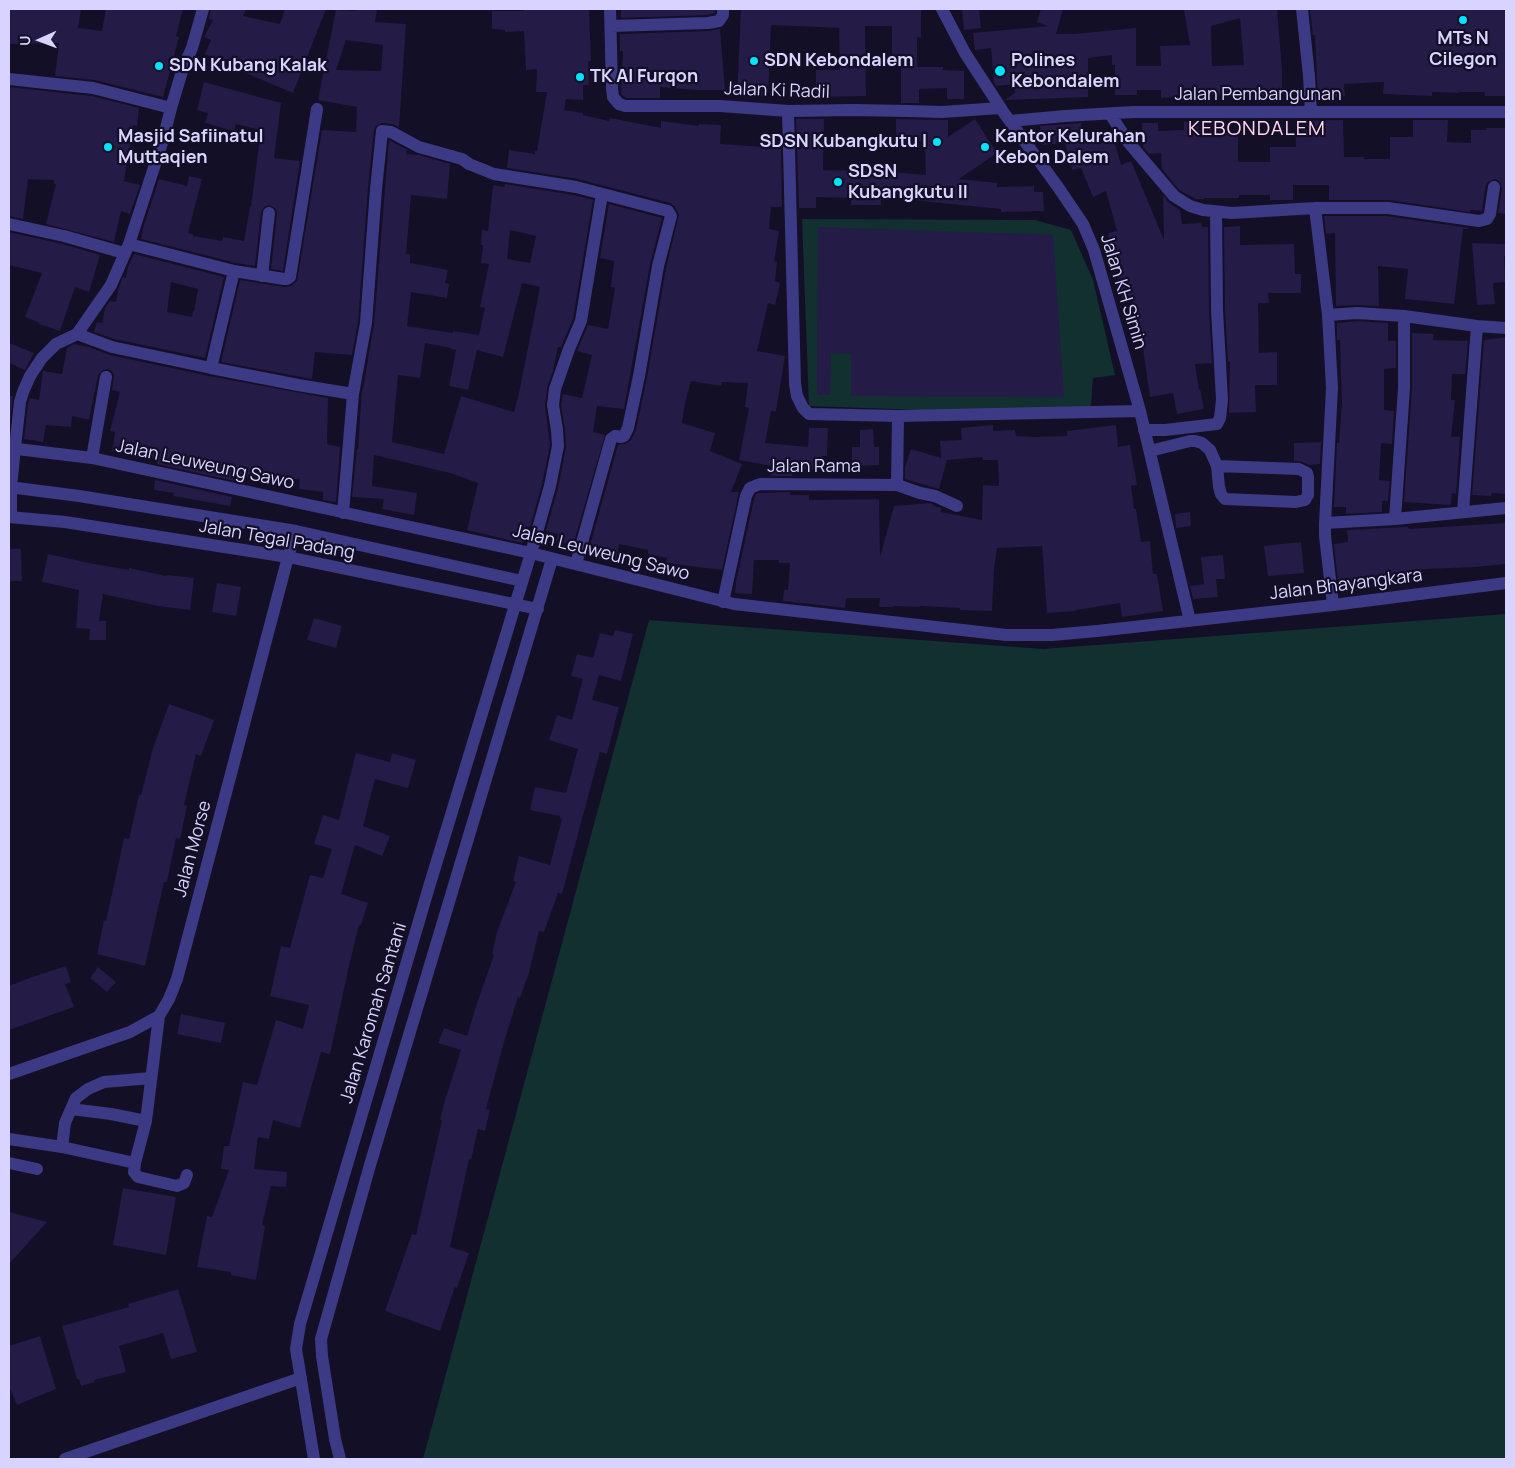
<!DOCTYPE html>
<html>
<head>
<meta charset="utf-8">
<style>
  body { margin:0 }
  #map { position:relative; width:1515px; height:1468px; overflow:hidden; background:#130f26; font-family:Manrope,sans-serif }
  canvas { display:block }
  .frame { position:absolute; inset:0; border:10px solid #d9d4ff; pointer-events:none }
  .north { position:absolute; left:15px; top:15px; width:50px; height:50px; -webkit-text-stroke:4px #130f26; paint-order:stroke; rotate:268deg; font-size:14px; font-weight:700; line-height:20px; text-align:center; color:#d9d4ff }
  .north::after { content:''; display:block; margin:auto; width:18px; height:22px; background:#d9d4ff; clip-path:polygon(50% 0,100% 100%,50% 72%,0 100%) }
</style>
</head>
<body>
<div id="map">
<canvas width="1515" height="1468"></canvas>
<div class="frame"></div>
<div class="north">U</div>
</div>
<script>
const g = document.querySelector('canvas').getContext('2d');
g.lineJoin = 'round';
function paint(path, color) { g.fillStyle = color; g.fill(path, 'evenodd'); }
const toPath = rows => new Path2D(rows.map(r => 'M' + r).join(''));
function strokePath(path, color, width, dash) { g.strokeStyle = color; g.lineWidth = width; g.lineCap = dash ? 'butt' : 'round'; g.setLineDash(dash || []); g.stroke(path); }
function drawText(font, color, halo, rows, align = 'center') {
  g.font = font + ' Manrope,sans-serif'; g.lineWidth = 4.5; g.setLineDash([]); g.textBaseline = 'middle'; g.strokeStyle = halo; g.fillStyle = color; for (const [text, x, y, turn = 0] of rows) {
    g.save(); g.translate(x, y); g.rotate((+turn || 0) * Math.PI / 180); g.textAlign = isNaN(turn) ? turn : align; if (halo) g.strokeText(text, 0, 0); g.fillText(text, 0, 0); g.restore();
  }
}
const green = toPath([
  [802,219,1035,220,1071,230,1093,280,1115,375,1093,378,1090,416,809,406],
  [1506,614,1506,1459,423,1459,649,620,1043,649]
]);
const building = toPath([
  [9,9,81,9,78,28,102,31,106,9,183,9,176,36,179,37,163,97,95,80,55,76,59,43,9,44],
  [211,9,246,9,243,16,280,24,285,9,326,9,293,93,229,66,205,54,211,40,204,37,213,20,209,19],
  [357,9,377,9,375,22,406,24,399,127,392,124,382,123,376,126,374,130,368,188,358,322,352,355,315,352,312,379,221,362,240,280,284,287,291,286,297,281,322,130,356,132,357,107,318,100,336,10,356,11],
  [346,40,383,45,381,71,336,70],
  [524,9,589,9,591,61,588,61,589,85,583,85,583,100,566,99,564,110,583,113,583,115,609,121,610,118,661,128,661,121,699,126,699,124,721,125,720,144,781,148,782,207,771,207,769,229,779,231,774,261,777,262,775,281,780,283,775,305,768,303,757,351,785,356,776,411,771,411,765,443,808,447,809,428,828,428,827,456,822,456,821,470,793,469,792,476,771,476,772,466,739,460,749,408,745,407,748,383,722,382,721,386,691,381,685,403,682,423,715,433,710,451,742,464,731,492,739,492,722,570,666,563,667,558,648,554,648,550,619,544,616,562,587,556,618,445,627,443,631,440,636,430,647,377,666,268,679,215,675,207,670,203,578,179,507,168,509,150,535,154,535,151,537,151,547,92,536,92,537,69,526,70,524,31,505,32,505,30,492,29,492,11,524,11],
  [621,9,715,9,715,13,707,15,621,18],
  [741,9,921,9,921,37,917,38,917,67,943,67,943,70,964,71,964,99,947,99,947,88,919,89,919,103,901,103,901,61,892,62,892,26,865,26,866,96,816,97,816,70,840,70,839,28,771,25,768,97,737,95],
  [962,9,979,9,981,28,964,30],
  [1041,9,1063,9,1056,34,1074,34,1136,28,1136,66,1161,66,1160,46,1190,45,1184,9,1277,9,1282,69,1282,96,1255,97,1255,95,1227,96,1227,94,1161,98,1161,90,1137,90,1137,95,1115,95,1115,65,1112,65,1112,55,1088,58,1088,97,1005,100,1015,93,1014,84,996,86,994,83,991,48,975,50,973,33,1048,26,1037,22],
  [1240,18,1244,65,1212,66,1211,26],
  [1347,9,1506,10,1506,96,1485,96,1485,92,1459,92,1459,93,1432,92,1432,96,1383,94,1384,82,1344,84,1345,96,1318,100,1315,35,1313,35,1310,10],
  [720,29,725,90,696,90,660,87,660,98,626,98,621,94,623,51,620,51,620,34,708,31],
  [204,82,281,103,274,158,300,161,283,271,271,269,277,214,276,209,270,205,265,206,261,212,255,266,236,263,141,239,143,228,159,179,187,186,189,176,202,179,188,233,193,234,193,236,222,241,223,237,244,241,250,207,251,207,261,130,236,124,234,131,205,123,208,113,197,110],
  [9,87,92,96,139,108,137,126,133,125,124,181,140,185,130,214,121,211,114,242,46,224,56,184,54,184,54,180,28,179,23,219,9,216],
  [796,119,824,119,823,170,890,172,926,175,925,141,896,142,896,119,948,120,948,137,975,119,997,153,959,179,997,183,997,187,1034,186,1034,192,1043,192,1044,211,1001,212,1001,209,881,197,881,205,851,205,851,198,816,197,816,208,799,208],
  [1343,120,1344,157,1364,157,1364,159,1390,159,1390,137,1413,137,1413,120,1448,120,1447,142,1471,143,1471,130,1486,130,1486,128,1506,128,1506,214,1498,213,1502,188,1499,181,1495,179,1488,182,1486,185,1482,211,1470,210,1470,212,1389,200,1329,200,1329,185,1293,185,1293,200,1270,200,1270,195,1239,195,1239,198,1204,198,1204,199,1196,199,1179,190,1162,169,1161,153,1149,154,1143,147,1142,123,1158,123,1158,131,1184,130,1184,122,1198,121,1198,130,1222,130,1222,135,1238,135,1238,162,1270,162,1270,147,1296,147,1295,121],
  [1081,123,1083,139,1099,135,1101,143,1114,140,1121,165,1131,161,1164,240,1163,195,1169,203,1180,210,1182,224,1201,223,1202,227,1208,227,1209,310,1212,363,1195,364,1199,390,1200,389,1204,409,1177,414,1173,393,1150,397,1140,328,1137,329,1132,298,1122,299,1116,263,1114,263,1108,233,1117,231,1106,191,1093,197,1081,168,1072,170,1065,143,1042,145,1040,126],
  [389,140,407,150,406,154,419,155,450,164,447,199,411,195,406,254,410,254,410,263,448,270,445,283,449,284,447,298,411,292,407,326,453,333,453,331,479,335,485,308,480,307,489,264,481,263,483,245,481,245,482,230,488,231,493,185,504,187,505,184,574,195,593,200,573,319,561,347,558,347,553,371,547,388,545,406,550,445,542,484,530,527,526,526,522,543,467,530,478,483,450,473,374,455,372,486,417,493,414,515,382,509,384,499,352,497,357,449,358,449,362,389,363,389,374,324],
  [510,230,536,236,530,263,507,259],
  [522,283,540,287,519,393,514,412,461,396,444,454,392,442,398,375,420,378,425,343,451,348,450,349,456,350,449,386,468,390,477,350,503,357],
  [609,204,662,218,650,265,624,409,597,406,593,432,605,435,573,545,556,541,558,534,546,531,558,488,566,447,565,429,561,405,563,394,582,398,592,355,577,351,588,325,608,329,615,288,611,287,614,261,600,258],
  [1324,216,1387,216,1469,228,1468,229,1463,229,1454,304,1405,299,1408,269,1378,266,1379,306,1357,305,1336,306,1335,233,1326,234],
  [1240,226,1240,245,1294,244,1295,274,1301,274,1301,293,1268,293,1269,303,1258,303,1259,353,1277,352,1277,385,1255,385,1256,412,1229,413,1230,362,1228,362,1225,310,1224,227],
  [818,227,1053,235,1064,397,851,396,851,354,831,353,830,395,817,395],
  [9,232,62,244,100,255,89,292,75,287,60,331,39,324,40,323,25,317,42,273,9,265],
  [1472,243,1506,244,1506,256,1504,256,1505,282,1493,283,1495,304,1477,305],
  [134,254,224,277,205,358,114,339,94,332,97,322,102,323,105,308,110,301,116,302,118,290,123,277,126,278,128,267],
  [171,282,198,289,194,311,193,311,192,317,167,312],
  [1357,321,1388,323,1388,341,1396,341,1396,368,1384,369,1384,410,1394,411,1392,444,1381,443,1379,480,1390,481,1388,501,1382,501,1382,512,1346,514,1346,507,1334,507,1337,443,1339,443,1342,403,1340,340,1337,340,1337,323],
  [1412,333,1434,334,1433,340,1468,341,1465,374,1452,374,1451,400,1455,400,1451,437,1460,437,1456,494,1452,493,1451,505,1404,502,1412,388],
  [1506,337,1506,494,1492,493,1491,496,1472,495,1484,340],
  [9,343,34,353,25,370,9,363],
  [74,344,89,347,110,355,209,376,328,398,327,444,340,447,336,502,323,500,323,492,299,489,300,479,270,478,269,480,236,475,235,481,157,464,157,459,112,451,115,432,110,431,120,392,112,390,114,375,112,371,108,369,103,370,98,375,89,420,72,416,71,427,46,425,43,442,24,439,28,404,30,398,39,400,43,371,62,374,67,348],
  [9,396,13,396,9,430],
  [993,425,993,431,1015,430,1016,436,1035,437,1067,436,1067,431,1116,425,1118,447,1130,445,1137,485,1131,486,1134,509,1136,509,1141,542,1150,541,1153,574,1157,574,1163,611,1122,617,1120,603,1076,610,1076,611,1047,613,1042,546,997,548,994,569,992,611,960,610,960,608,920,606,919,607,894,606,894,607,879,607,880,598,846,598,845,608,783,601,784,590,788,590,790,563,778,563,779,560,754,560,752,594,735,593,736,582,754,499,756,494,759,493,790,492,790,495,809,495,809,500,879,499,880,557,894,506,930,503,934,505,934,506,941,508,941,512,982,520,983,485,999,486,998,460,983,460,982,457,947,460,939,489,905,479,905,467,911,449,941,458,940,441,962,440,961,428],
  [873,429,874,447,879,447,879,465,852,466,852,447,860,447,860,430],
  [1321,442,1320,464,1309,465,1302,462,1294,461,1294,443],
  [155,480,232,497,230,506,173,496,174,493,154,490],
  [1190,512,1191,526,1176,528,1175,514],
  [1506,523,1506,564,1475,567,1426,569,1373,576,1373,577,1338,582,1334,544,1348,542,1347,530,1408,527,1409,529],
  [1301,542,1304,573,1268,576,1264,546],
  [9,549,21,549,22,581,9,581],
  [48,554,89,563,129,570,129,568,166,576,167,575,194,578,190,610,158,606,103,594,99,621,106,621,106,640,89,640,90,629,76,628,79,590,42,582],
  [1223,555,1225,579,1216,579,1218,597,1193,599,1190,586,1204,584,1201,557],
  [217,583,241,587,236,616,212,612],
  [314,618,342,626,336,648,307,640],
  [615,630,633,634,621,681,599,675,592,700,619,707,607,754,600,752,562,894,558,893,544,932,539,931,529,973,520,998,518,997,504,1042,486,1109,490,1110,485,1131,478,1129,471,1160,469,1159,450,1247,469,1253,457,1288,455,1287,440,1331,385,1311,412,1234,416,1235,442,1120,440,1120,445,1100,461,1050,438,1043,444,1028,467,1036,477,1003,494,955,492,954,497,932,516,882,513,881,519,856,550,865,562,819,560,818,560,816,530,810,535,787,566,793,578,749,549,740,557,715,572,720,583,679,571,676,577,654,593,658,600,633,613,636],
  [169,704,214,720,201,756,196,754,184,805,187,806,180,839,176,838,167,882,164,882,145,966,97,954,104,920,106,921,124,838,129,839,139,795,141,795,153,748],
  [356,753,390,762,392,753,416,760,408,788,375,779,363,826,390,836,382,856,355,845,341,894,368,903,361,925,359,925,349,966,330,1054,321,1052,300,1128,273,1120,269,1139,258,1137,254,1169,287,1172,286,1187,271,1186,262,1225,265,1226,256,1280,231,1275,231,1272,197,1267,207,1216,212,1217,229,1170,221,1169,224,1146,229,1146,243,1082,257,1085,276,1020,303,1029,309,1005,270,996,281,946,290,948,310,875,323,878,332,849,314,844,323,815,339,820],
  [66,966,71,982,65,984,74,1007,9,1030,9,986,32,977],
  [98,967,116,982,107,992,90,978],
  [181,1014,225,1023,221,1043,177,1034],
  [123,1188,176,1197,166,1255,113,1245],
  [9,1212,47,1222,9,1264],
  [178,1289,197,1352,171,1359,163,1333,119,1346,126,1372,94,1380,95,1382,81,1386,79,1379,77,1379,62,1326,129,1307,128,1304],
  [40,1336,56,1389,17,1405,9,1386,9,1346]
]);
const minor = toPath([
  [610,9,612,88,613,97,619,104,625,106,720,106,788,111,853,110,908,111,942,112,1000,108],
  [942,9,965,53,1004,113,1058,187,1083,224,1094,250,1140,411,1190,621],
  [1302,9,1309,76,1311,112],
  [611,26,708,23,719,21,723,15,723,9],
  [9,79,93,88,171,108],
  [788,111,795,384,797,396,803,408,809,414,898,416,1140,411],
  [1110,114,1129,143,1174,196,1190,206,1203,210,1232,213,1315,208,1388,208,1479,221,1487,219,1490,214,1494,187],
  [1010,121,1065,116,1133,112,1506,112],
  [1315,208,1328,315,1332,388,1325,523,1325,536,1333,605],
  [9,224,64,236,124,253],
  [129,244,234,271],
  [262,276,269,213],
  [1328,315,1357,313,1404,316,1477,326,1506,328],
  [77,334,112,347,211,368,234,271,284,279,287,279,290,277,317,109],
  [211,368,298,385,353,394,343,513],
  [353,394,366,323,376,189,382,131,391,132,419,147,462,159,469,164,494,174,576,187,668,211,671,216,658,266,639,376,628,428,624,436,621,437,615,436,611,439,576,564],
  [1144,430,1165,430,1217,424,1220,418,1222,400,1217,310,1216,212],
  [9,448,92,458,531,553,734,604,1006,635,1052,635,1097,631,1333,605,1506,583],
  [1150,451,1190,441,1195,441,1202,443,1210,450,1217,466,1219,487,1221,494,1225,499,1296,502,1305,500,1308,495,1308,477,1307,473,1299,469,1217,466],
  [92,458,106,377],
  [897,485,898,416],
  [9,487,79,496,296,531,522,581],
  [1463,512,1477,326],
  [9,517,65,522,288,557,538,609],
  [11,517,11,487,15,448,20,402,23,392,30,376,42,358,56,344,77,334,111,285,129,244,163,140,171,108,183,68,192,48,203,9],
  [1395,519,1404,388,1404,316],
  [1325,523,1395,519,1506,508],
  [723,602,746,496,750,488,760,484,897,485,920,493,935,496,957,506],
  [159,1016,146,1121,135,1163,134,1172,138,1177,177,1186,184,1183,187,1175],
  [9,1074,130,1032,159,1016,169,999,177,979,288,557,296,531],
  [71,1109,76,1098,88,1089,104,1082,151,1078],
  [9,1139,62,1147,135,1163],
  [62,1147,65,1123,71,1109,111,1114,146,1121],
  [9,1163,37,1169],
  [65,1459,301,1378],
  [314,1459,296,1349,300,1324,429,887,531,553,550,486,558,446,557,430,553,405,555,389,569,349,581,321,602,194],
  [340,1459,335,1439,322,1356,321,1339,370,1165,552,559]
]);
const markers = [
  [1463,20,5,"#00e5ff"],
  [754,61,5,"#00e5ff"],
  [159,66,5,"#00e5ff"],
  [1000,71,6,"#00e5ff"],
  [580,77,5,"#00e5ff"],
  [937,142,5,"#00e5ff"],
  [108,147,5,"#00e5ff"],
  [985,147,5,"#00e5ff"],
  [838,182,5,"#00e5ff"]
];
const poiNames = [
  ["MTs N",1463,39,"center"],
  ["Cilegon",1463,60,"center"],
  ["SDN Kebondalem",764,61],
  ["Polines",1011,61],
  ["Kebondalem",1011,82],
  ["SDN Kubang Kalak",169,66],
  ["TK Al Furqon",590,77],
  ["Masjid Safiinatul",118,137],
  ["Muttaqien",118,158],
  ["Kantor Kelurahan",995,137],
  ["Kebon Dalem",995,158],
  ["SDSN Kubangkutu I",927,142,"right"],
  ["SDSN",848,172],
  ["Kubangkutu II",848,193]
];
const streetNames = [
  ["Jalan Ki Radil",777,91,2],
  ["Jalan Pembangunan",1258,95],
  ["Jalan KH Simin",1123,292,73],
  ["Jalan Leuweung Sawo",205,465,12],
  ["Jalan Rama",814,467],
  ["Jalan Tegal Padang",277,540,10],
  ["Jalan Leuweung Sawo",601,553,14],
  ["Jalan Bhayangkara",1346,585,-7],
  ["Jalan Morse",193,849,-75],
  ["Jalan Karomah Santani",374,1013,-73]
];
const quarterNames = [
  ["KEBONDALEM",1257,129]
];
paint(green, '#12302f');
paint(building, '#241b47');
strokePath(minor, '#3d3a85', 12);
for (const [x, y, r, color] of markers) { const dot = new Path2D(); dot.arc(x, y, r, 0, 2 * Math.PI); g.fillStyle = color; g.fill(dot); strokePath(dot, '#130f26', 2); }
drawText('bold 18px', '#d9d4ff', '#130f26', poiNames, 'left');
drawText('18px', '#d9d4ff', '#130f26', streetNames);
g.letterSpacing = '1px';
drawText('20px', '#ffd6f0', '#130f26', quarterNames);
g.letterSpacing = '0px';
</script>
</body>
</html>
